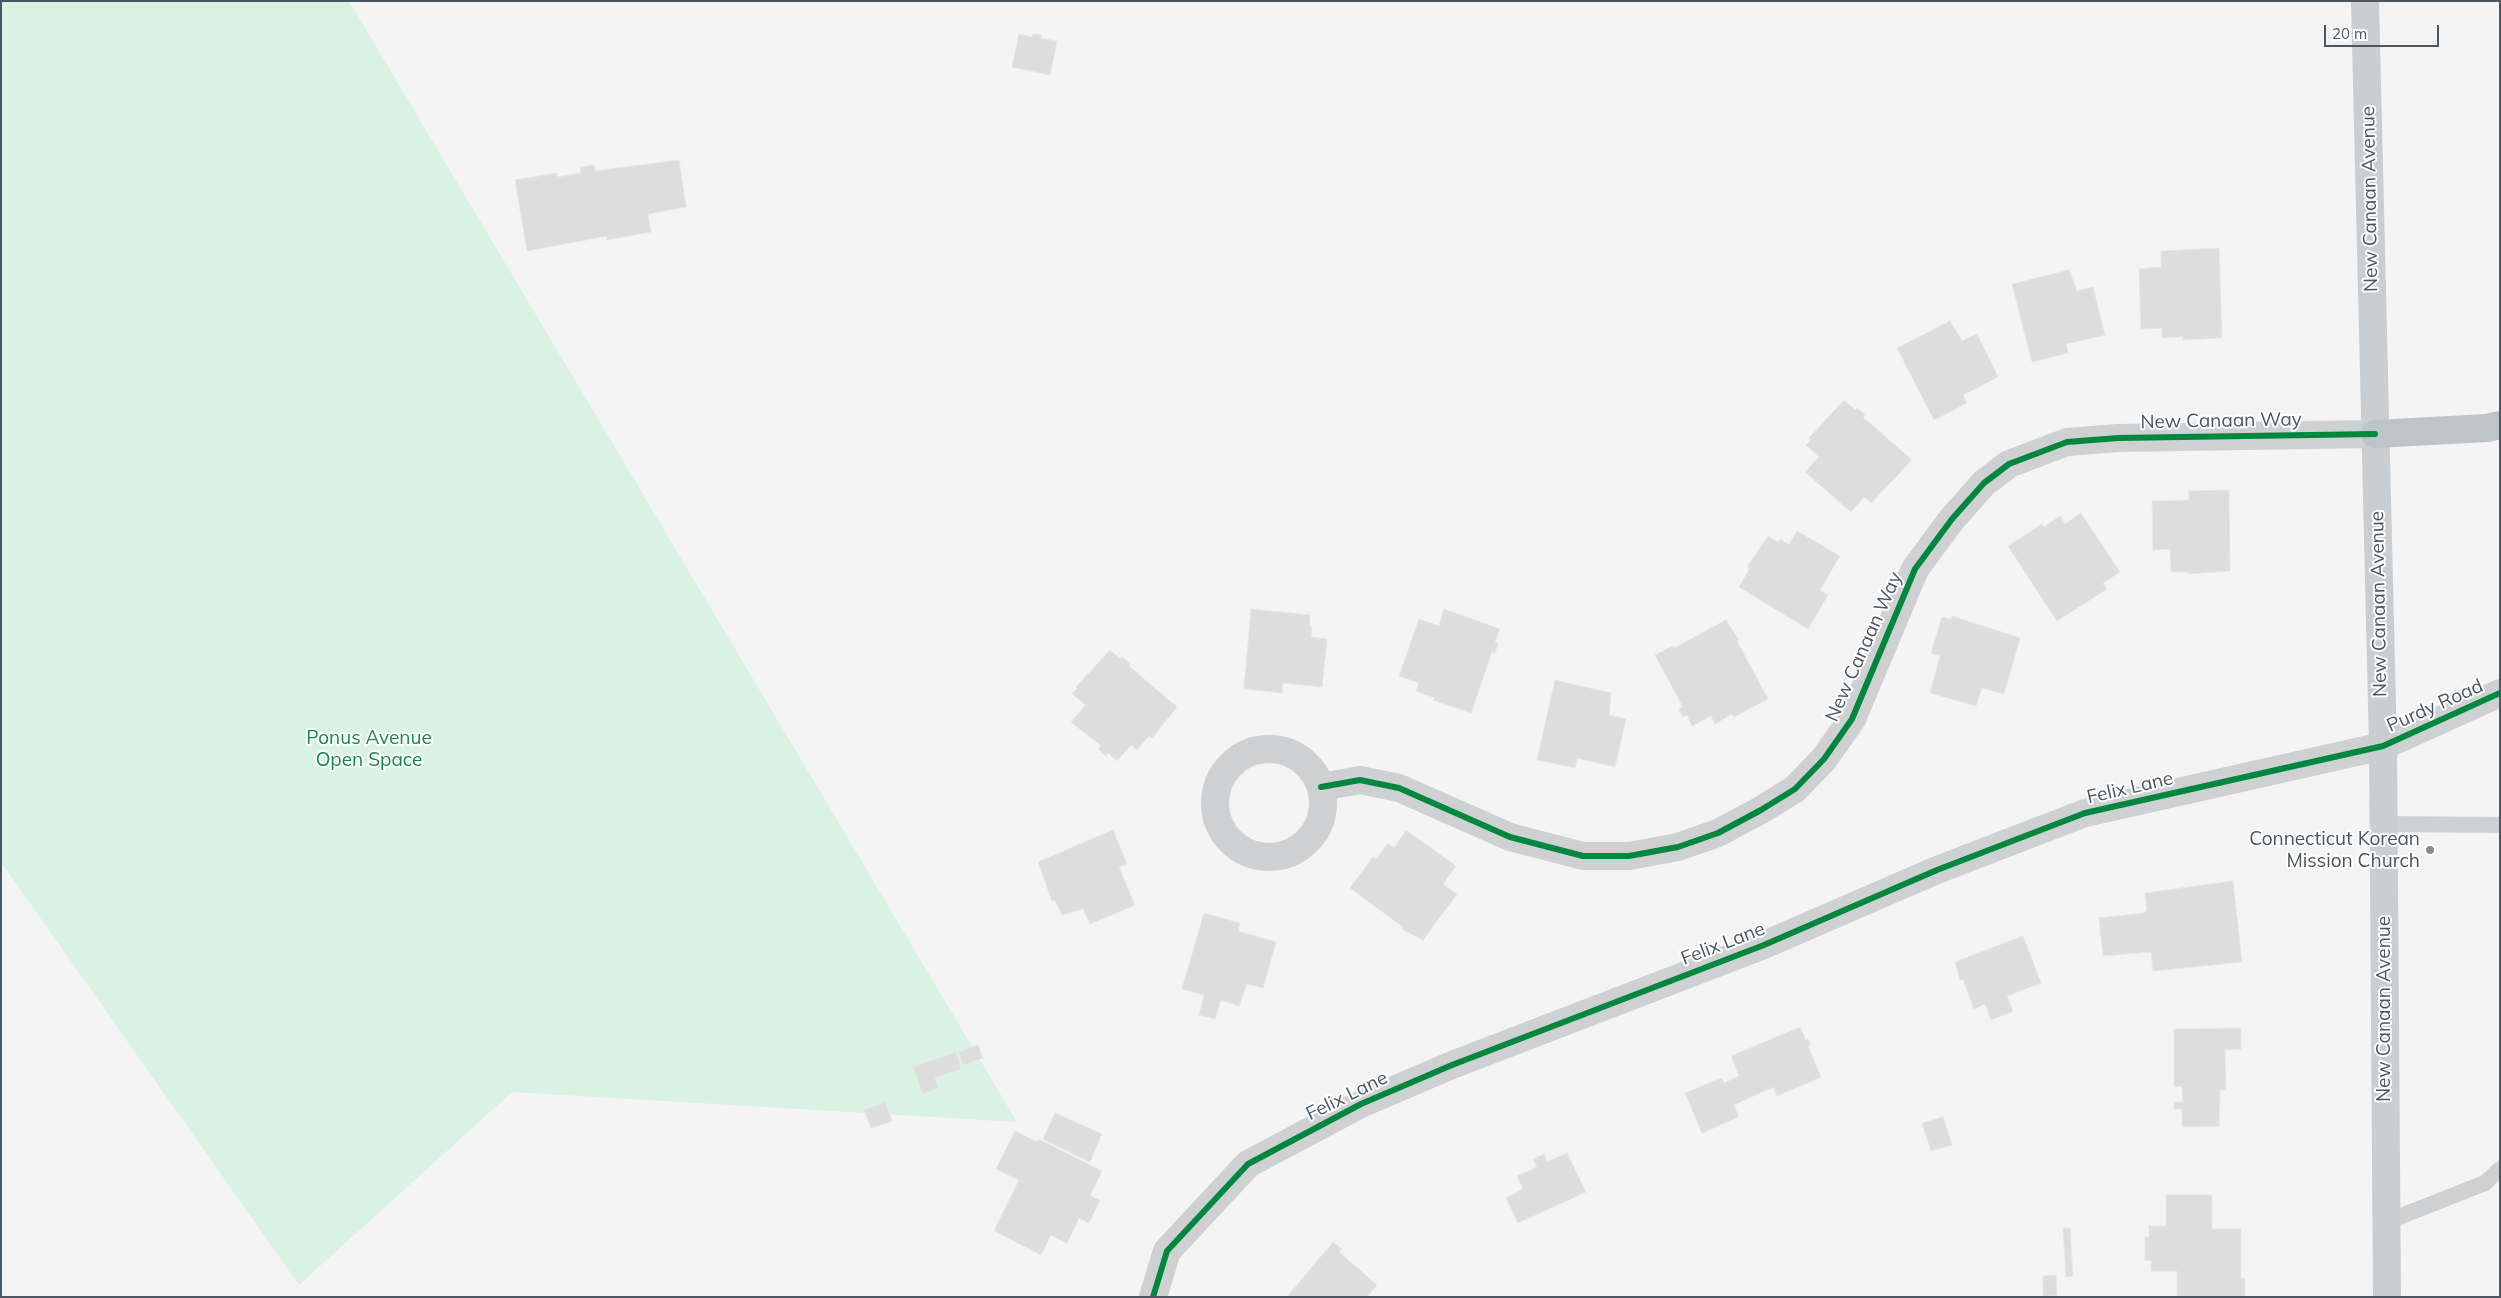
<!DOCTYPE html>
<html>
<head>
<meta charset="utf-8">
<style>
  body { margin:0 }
  #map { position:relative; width:2501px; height:1298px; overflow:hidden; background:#f4f4f4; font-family:Mulish,sans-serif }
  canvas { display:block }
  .frame { position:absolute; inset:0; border:2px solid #4a5661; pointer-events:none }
  .scale { position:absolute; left:2324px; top:25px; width:115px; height:22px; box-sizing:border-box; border:2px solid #4a5661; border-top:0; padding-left:6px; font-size:15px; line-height:18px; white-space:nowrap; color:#4a5661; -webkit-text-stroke:4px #fff; paint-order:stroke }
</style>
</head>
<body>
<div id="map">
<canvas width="2501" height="1298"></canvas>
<div class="frame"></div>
<div class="scale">20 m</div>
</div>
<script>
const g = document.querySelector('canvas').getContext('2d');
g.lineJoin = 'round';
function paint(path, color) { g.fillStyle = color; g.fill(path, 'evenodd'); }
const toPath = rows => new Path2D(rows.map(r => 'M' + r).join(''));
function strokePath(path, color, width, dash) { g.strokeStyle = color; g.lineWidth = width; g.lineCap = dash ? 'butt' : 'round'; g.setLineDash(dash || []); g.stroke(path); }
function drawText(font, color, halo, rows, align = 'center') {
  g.font = font + ' Mulish,sans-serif'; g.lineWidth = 4; g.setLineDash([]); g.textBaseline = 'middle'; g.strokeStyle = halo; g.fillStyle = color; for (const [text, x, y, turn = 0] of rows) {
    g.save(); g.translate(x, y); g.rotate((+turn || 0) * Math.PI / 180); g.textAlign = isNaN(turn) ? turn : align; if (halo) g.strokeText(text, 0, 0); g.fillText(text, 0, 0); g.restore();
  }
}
const green = toPath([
  [1,1,349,1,1017,1122,512,1092,299,1285,1,862]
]);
const building = toPath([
  [1019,34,1032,37,1033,34,1041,35,1041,38,1057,41,1050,75,1012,67,1019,34],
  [679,160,686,207,648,214,651,232,607,240,607,236,527,251,515,180,557,173,558,177,581,173,580,167,594,165,595,171,679,160],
  [2219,248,2222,338,2183,340,2183,337,2162,338,2162,328,2141,329,2139,269,2161,267,2161,251,2219,248],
  [2069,270,2077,291,2093,287,2105,335,2066,344,2068,353,2032,362,2012,284,2069,270],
  [1950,321,1962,341,1977,334,1998,377,1963,395,1967,403,1934,420,1897,348,1950,321],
  [1844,400,1855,410,1857,408,1865,414,1863,417,1912,460,1871,503,1864,497,1851,512,1805,472,1819,457,1806,445,1811,440,1809,438,1844,400],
  [2229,490,2230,571,2188,574,2188,572,2171,572,2170,549,2153,550,2152,501,2189,500,2189,491,2229,490],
  [2081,513,2120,572,2103,583,2107,589,2057,621,2008,546,2042,524,2044,527,2060,516,2065,524,2081,513],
  [1797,531,1840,556,1820,590,1828,595,1808,629,1739,587,1750,568,1747,567,1768,536,1778,542,1780,539,1789,545,1797,531],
  [1251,609,1310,615,1309,626,1312,627,1311,637,1327,639,1322,687,1283,683,1282,693,1244,689,1251,609],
  [1444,609,1500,629,1495,642,1498,643,1495,653,1492,652,1471,713,1433,700,1435,698,1416,691,1419,683,1399,676,1419,619,1439,626,1444,609],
  [1952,616,2020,638,2004,694,1982,688,1976,706,1930,693,1940,656,1931,653,1942,617,1951,619,1952,616],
  [1726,620,1739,640,1737,641,1768,699,1734,717,1732,714,1715,724,1711,716,1692,726,1687,715,1683,717,1679,709,1683,707,1655,655,1673,646,1674,648,1726,620],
  [1110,650,1120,659,1122,657,1130,664,1129,666,1177,707,1152,738,1149,736,1137,750,1131,745,1117,761,1108,753,1106,756,1098,749,1101,746,1071,722,1086,705,1072,694,1077,688,1076,687,1110,650],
  [1555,680,1611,693,1609,715,1626,719,1615,767,1577,758,1575,768,1537,760,1555,680],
  [1113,830,1127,864,1119,867,1135,905,1090,924,1083,909,1062,915,1055,900,1052,901,1038,862,1113,830],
  [1406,830,1456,866,1443,884,1457,894,1423,940,1402,929,1403,927,1350,888,1373,857,1376,859,1388,843,1394,848,1406,830],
  [2233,881,2242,962,2153,971,2151,952,2103,956,2099,918,2144,913,2147,910,2145,893,2233,881],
  [1204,913,1240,923,1238,931,1276,942,1263,988,1247,984,1239,1006,1221,1000,1215,1019,1199,1015,1204,995,1182,989,1204,913],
  [2023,936,2041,983,2007,996,2013,1011,1991,1020,1985,1004,1974,1009,1963,979,1960,980,1955,962,2023,936],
  [1800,1027,1806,1040,1808,1039,1811,1045,1808,1046,1821,1077,1777,1096,1774,1087,1749,1098,1734,1105,1739,1117,1702,1133,1685,1093,1722,1078,1724,1083,1739,1076,1731,1056,1800,1027],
  [2241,1028,2241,1049,2225,1050,2226,1090,2220,1090,2219,1126,2182,1127,2182,1109,2174,1109,2174,1102,2183,1102,2182,1086,2174,1087,2174,1029,2241,1028],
  [978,1045,983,1058,963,1065,959,1052,978,1045],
  [956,1052,961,1069,935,1078,938,1088,923,1094,913,1067,956,1052],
  [885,1102,892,1121,871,1128,864,1110,885,1102],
  [1055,1113,1102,1134,1090,1162,1043,1139,1055,1113],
  [1943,1117,1952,1145,1931,1151,1922,1123,1943,1117],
  [1015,1131,1037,1142,1039,1139,1102,1171,1090,1196,1100,1200,1089,1223,1079,1218,1067,1243,1051,1235,1041,1255,994,1231,1019,1180,996,1169,1015,1131],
  [1567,1153,1586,1192,1518,1223,1506,1198,1523,1189,1517,1176,1537,1167,1533,1159,1544,1154,1547,1162,1567,1153],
  [2166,1195,2212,1195,2212,1229,2241,1229,2241,1278,2245,1279,2245,1297,2177,1297,2177,1271,2151,1271,2151,1261,2145,1260,2145,1237,2149,1237,2149,1226,2166,1226,2166,1195],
  [2063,1228,2070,1228,2073,1276,2066,1277,2063,1228],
  [1333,1242,1342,1249,1339,1252,1377,1285,1367,1297,1287,1297,1333,1242],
  [2056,1275,2057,1296,2043,1296,2043,1276,2056,1275]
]);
const service = toPath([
  [2383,824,2500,825],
  [2386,1222,2485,1183,2500,1169]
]);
const minor = toPath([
  '1215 803a54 54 0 1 1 108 0a54 54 0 1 1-108 0Z',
  [1321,787,1360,780,1399,788,1510,837,1583,856,1629,856,1678,847,1718,833,1761,810,1795,789,1824,759,1852,719,1915,569,1952,519,1984,483,2009,464,2067,442,2118,438,2375,434],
  [1153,1297,1167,1251,1248,1164,1361,1104,1452,1065,1764,945,1937,870,2085,813,2383,746,2500,693]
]);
const primary = toPath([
  [2365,1,2383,746,2387,1297]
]);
const motorway = toPath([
  [2375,434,2487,428,2500,425]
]);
const cycleway = toPath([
  [1321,787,1360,780,1399,788,1510,837,1583,856,1629,856,1678,847,1718,833,1761,810,1795,789,1824,759,1852,719,1915,569,1952,519,1984,483,2009,464,2067,442,2118,438,2375,434],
  [1153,1297,1167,1251,1248,1164,1361,1104,1452,1065,1764,945,1937,870,2085,813,2383,746,2500,693]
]);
const markers = [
  [2430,850,5,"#868d94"]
];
const streetNames = [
  ["New Canaan Avenue",2370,199,-91],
  ["New Canaan Way",2221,421,-1],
  ["New Canaan Avenue",2379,604,-91],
  ["New Canaan Way",1864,647,-66],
  ["Purdy Road",2435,706,-24],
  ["Felix Lane",2130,788,-13],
  ["Felix Lane",1723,944,-21],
  ["New Canaan Avenue",2384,1009,-90],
  ["Felix Lane",1347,1096,-26]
];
const parkNames = [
  ["Ponus Avenue",369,738],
  ["Open Space",369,760]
];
const poiNames = [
  ["Connecticut Korean",2420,839],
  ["Mission Church",2420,861]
];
paint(green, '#d9f2e3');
paint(building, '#ddddde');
strokePath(building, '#e5e6e7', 1);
strokePath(service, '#ced0d2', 16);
strokePath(minor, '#ced0d2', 28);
strokePath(primary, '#caced1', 28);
strokePath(motorway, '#bec4c9', 28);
strokePath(cycleway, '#00873e', 6);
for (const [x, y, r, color] of markers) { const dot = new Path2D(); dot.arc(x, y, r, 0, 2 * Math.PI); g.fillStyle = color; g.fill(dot); strokePath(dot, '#fff', 2); }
drawText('19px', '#4a5661', '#fff', streetNames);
drawText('19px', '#17864f', '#fff', parkNames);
drawText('19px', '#4a5661', '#fff', poiNames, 'right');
</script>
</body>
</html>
